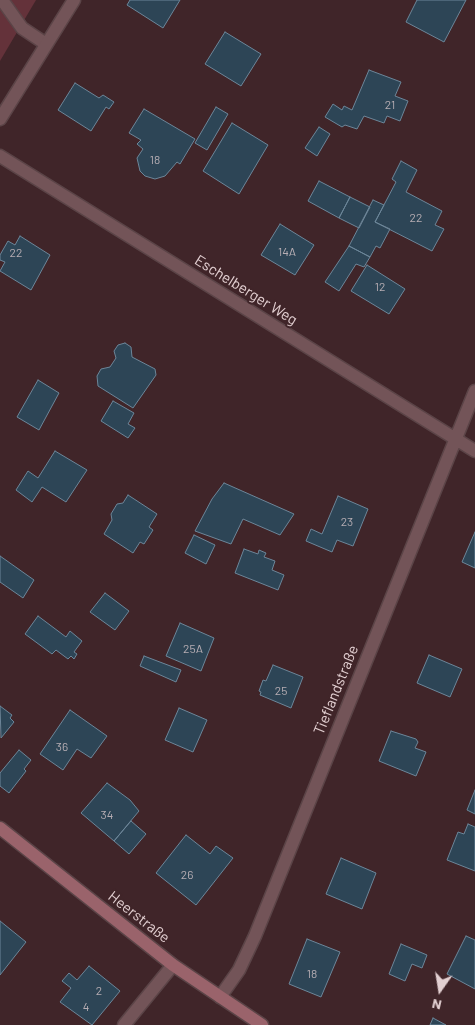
<!DOCTYPE html>
<html>
<head>
<meta charset="utf-8">
<style>
  body { margin:0 }
  #map { position:relative; width:475px; height:1025px; overflow:hidden; background:#402529; font-family:Barlow,sans-serif }
  canvas { display:block }
  .north { position:absolute; left:415px; top:965px; width:50px; height:50px; -webkit-text-stroke:4px #402529; paint-order:stroke; rotate:193deg; font-size:14px; font-weight:700; line-height:20px; text-align:center; color:#e3d0d2 }
  .north::after { content:''; display:block; margin:auto; width:18px; height:22px; background:#e3d0d2; clip-path:polygon(50% 0,100% 100%,50% 72%,0 100%) }
</style>
</head>
<body>
<div id="map">
<canvas width="475" height="1025"></canvas>
<div class="north">N</div>
</div>
<script>
const g = document.querySelector('canvas').getContext('2d');
g.lineJoin = 'round';
function paint(path, color) { g.fillStyle = color; g.fill(path, 'evenodd'); }
const toPath = rows => new Path2D(rows.map(r => 'M' + r).join(''));
function strokePath(path, color, width, dash) { g.strokeStyle = color; g.lineWidth = width; g.lineCap = dash ? 'butt' : 'round'; g.setLineDash(dash || []); g.stroke(path); }
function drawText(font, color, halo, rows, align = 'center') {
  g.font = font + ' Barlow,sans-serif'; g.lineWidth = 4; g.setLineDash([]); g.textBaseline = 'middle'; g.strokeStyle = halo; g.fillStyle = color; for (const [text, x, y, turn = 0] of rows) {
    g.save(); g.translate(x, y); g.rotate((+turn || 0) * Math.PI / 180); g.textAlign = isNaN(turn) ? turn : align; if (halo) g.strokeText(text, 0, 0); g.fillText(text, 0, 0); g.restore();
  }
}
const green = toPath([
  [0,0,36,0,0,61]
]);
const building = toPath([
  [130,0,180,0,163,28,127,5,130,0],
  [417,0,466,0,444,42,406,22,417,0],
  [225,32,261,54,241,86,205,64,225,32],
  [369,70,401,82,395,96,408,101,400,121,387,116,384,123,364,116,357,129,345,125,342,127,325,117,333,104,342,110,344,106,352,110,369,70],
  [75,83,99,98,103,95,114,102,109,109,106,107,91,131,58,110,75,83],
  [216,107,228,114,207,150,195,143,216,107],
  [144,109,195,139,180,164,177,162,165,176,155,179,145,176,140,171,137,158,143,149,137,144,141,140,129,133,144,109],
  [232,123,268,145,239,194,203,171,232,123],
  [319,127,330,134,317,156,305,148,319,127],
  [401,161,417,170,406,192,442,211,435,225,444,229,432,251,375,222,396,182,392,179,401,161],
  [319,181,350,197,339,218,308,201,319,181],
  [350,197,370,207,359,228,339,218,350,197],
  [373,200,384,205,375,222,390,229,380,248,376,246,370,257,349,246,373,200],
  [280,224,314,245,295,275,261,255,280,224],
  [20,236,50,255,31,290,0,271,5,262,0,260,0,255,8,241,15,245,20,236],
  [349,246,370,257,364,267,356,264,339,291,325,282,349,246],
  [367,265,405,289,389,314,351,291,367,265],
  [125,343,131,347,132,357,155,369,156,375,133,408,98,386,97,376,101,369,110,367,116,358,114,351,118,345,125,343],
  [38,380,59,393,39,430,17,417,38,380],
  [113,401,134,413,128,424,135,428,128,438,101,421,113,401],
  [55,451,87,470,66,502,42,487,32,502,16,490,28,471,38,478,55,451],
  [224,483,294,514,280,535,243,519,231,544,195,531,212,499,224,483],
  [128,495,157,514,149,527,153,530,144,544,140,542,133,553,104,534,112,520,111,514,117,504,123,503,128,495],
  [338,496,368,509,353,546,337,540,332,552,306,541,311,529,322,534,338,496],
  [475,532,475,568,462,562,475,532],
  [194,535,215,545,206,564,185,553,194,535],
  [244,549,258,554,259,550,266,553,264,557,275,561,272,570,284,575,278,590,235,573,244,549],
  [0,556,34,580,23,598,0,582,0,556],
  [105,593,129,611,115,630,90,612,105,593],
  [38,616,66,637,70,631,82,641,74,652,77,654,74,659,71,656,68,659,56,650,52,654,25,634,38,616],
  [180,623,214,638,201,671,166,656,180,623],
  [429,655,462,669,450,697,417,683,429,655],
  [144,656,181,670,176,682,140,666,144,656],
  [273,665,303,677,291,708,260,695,261,692,259,691,263,680,266,681,273,665],
  [0,706,12,715,10,718,14,722,1,738,0,706],
  [179,708,207,720,193,752,165,740,179,708],
  [70,710,107,736,91,758,77,749,63,770,40,754,70,710],
  [391,731,416,739,418,742,415,748,426,752,416,776,379,761,391,731],
  [19,750,31,760,24,769,26,771,9,793,0,786,0,773,19,750],
  [107,783,130,800,139,811,114,841,81,813,107,783],
  [475,790,475,814,467,810,475,790],
  [131,821,146,834,129,854,114,841,131,821],
  [468,824,475,827,475,871,447,860,458,832,464,834,468,824],
  [186,835,210,854,216,846,233,858,196,905,156,873,186,835],
  [341,858,376,873,362,909,326,894,341,858],
  [0,921,26,942,0,975,0,921],
  [466,936,475,940,475,989,447,974,466,936],
  [307,939,340,952,321,997,289,984,307,939],
  [401,944,427,955,422,968,412,964,405,981,389,974,401,944],
  [89,966,120,991,92,1025,60,1002,71,988,62,981,69,973,77,980,89,966],
  [433,1018,446,1025,430,1025,433,1018]
]);
const lane = toPath([
  [2,0,22,28,46,44],
  [124,1025,173,965]
]);
const street = toPath([
  [0,119,74,0],
  [0,156,475,451],
  [220,997,239,970,255,936,475,391]
]);
const secondary = toPath([
  [0,828,173,965,262,1025]
]);
const numberNames = [
  ["21",390,105],
  ["18",155,160],
  ["22",416,218],
  ["14A",287,252],
  ["22",16,253],
  ["12",380,287],
  ["23",347,522],
  ["25A",193,649],
  ["25",281,691],
  ["36",62,747],
  ["34",107,815],
  ["26",187,875],
  ["18",312,974],
  ["2",99,991],
  ["4",86,1007]
];
const streetNames = [
  ["Eschelberger Weg",246,290,32],
  ["Tieflandstraße",336,690,-68],
  ["Heerstraße",139,917,38]
];
paint(green, '#64323a');
paint(building, '#2d4556');
strokePath(building, '#6c8699', 1);
strokePath(lane, '#5b4447', 15);
strokePath(street, '#5b4447', 15);
strokePath(secondary, '#5b4447', 15);
strokePath(lane, '#735458', 12);
strokePath(street, '#735458', 12);
strokePath(secondary, '#9a636b', 12);
drawText('12px', '#b6adb3', null, numberNames);
drawText('15px', '#e3d0d2', '#402529', streetNames);
</script>
</body>
</html>
